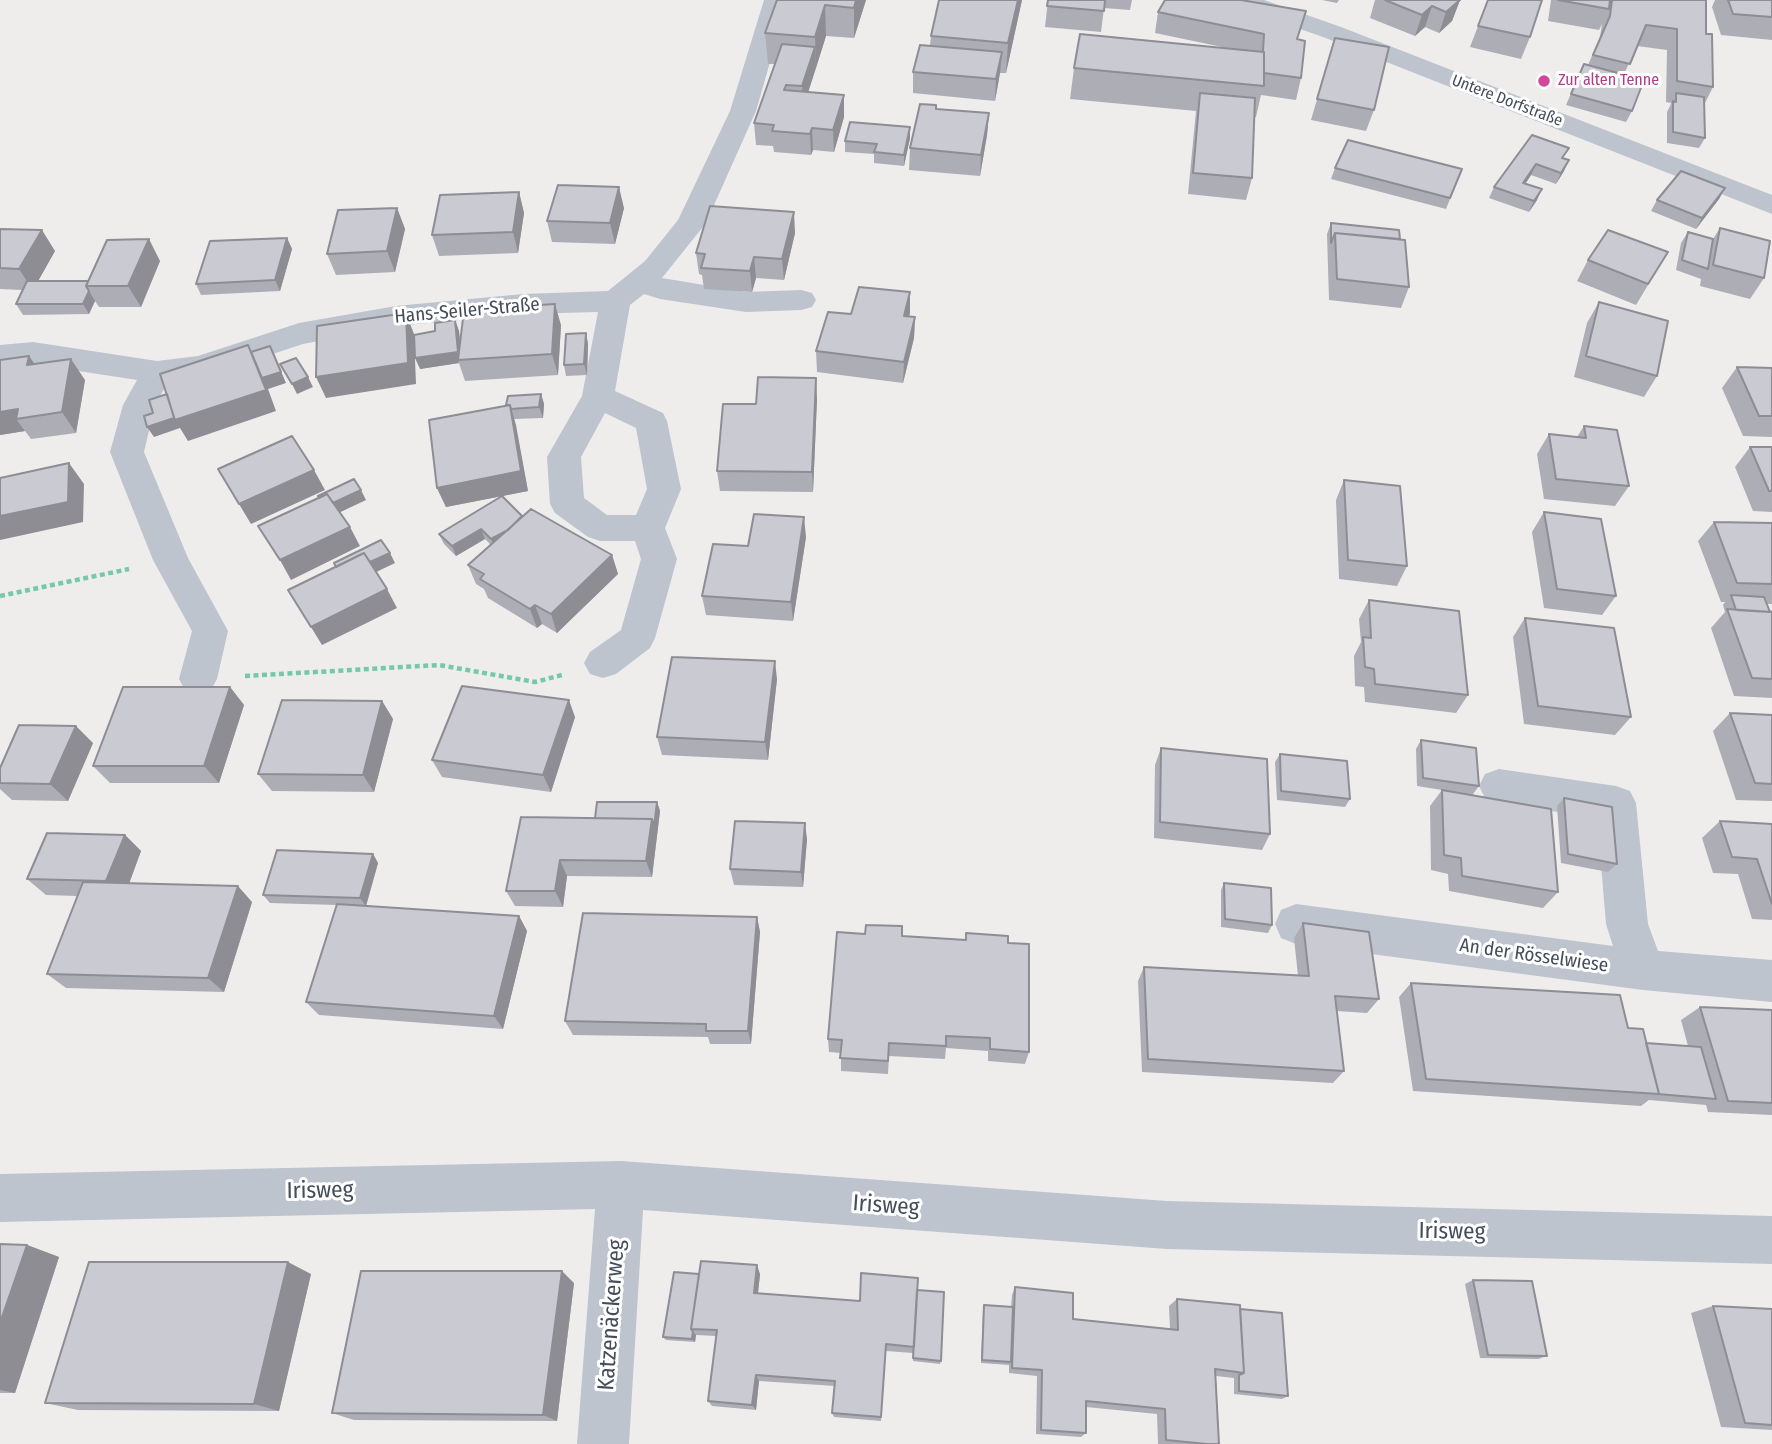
<!DOCTYPE html>
<html>
<head>
<meta charset="utf-8">
<style>
  body { margin:0 }
  canvas { display:block; background:#efecec }
</style>
</head>
<body>
<canvas width="1772" height="1444"></canvas>
<script>
const g = document.querySelector('canvas').getContext('2d');
g.lineJoin = 'round';
const toPath = rows => new Path2D(rows.map(r => 'M' + r).join(''));
function strokePath(path, color, width, dash) { g.strokeStyle = color; g.lineWidth = width; g.lineCap = dash ? 'butt' : 'round'; g.setLineDash(dash || []); g.stroke(path); }
function paint(path, color) { g.fillStyle = color; g.fill(path, 'evenodd'); }
function drawText(font, color, halo, rows, align = 'center') {
  g.font = font + ' "Fira Sans Condensed",sans-serif'; g.lineWidth = 6; g.setLineDash([]); g.textBaseline = 'middle'; g.strokeStyle = halo; g.fillStyle = color; for (const [text, x, y, turn = 0] of rows) {
    g.save(); g.translate(x, y); g.rotate((+turn || 0) * Math.PI / 180); g.textAlign = isNaN(turn) ? turn : align; if (halo) g.strokeText(text, 0, 0); g.fillText(text, 0, 0); g.restore();
  }
}
const path = toPath([
  [0,596,129,569],
  [245,676,439,665,535,682,562,675]
]);
const minor = toPath([
  [764,0,788,0,756,111,706,223,662,278,746,292,801,290,812,293,816,300,812,307,801,310,746,312,660,299,644,294,630,305,615,391,663,413,667,421,681,489,665,528,677,559,655,638,650,648,616,674,603,678,590,674,584,663,590,652,621,630,641,559,635,541,600,541,588,537,555,513,550,504,547,457,582,396,598,312,523,314,396,326,303,344,200,378,168,382,155,405,144,452,188,558,228,631,217,679,211,690,198,694,185,690,179,679,192,631,153,560,110,452,123,405,137,380,33,364,0,367,0,345,33,342,157,361,198,356,299,323,396,306,523,294,608,291,645,261,678,220,730,111,764,0],
  [605,413,636,428,647,489,636,515,607,515,584,498,581,457,605,413],
  [1228,0,1264,0,1341,27,1772,195,1772,214,1323,37,1231,5,1228,0],
  [1499,769,1616,786,1630,791,1636,803,1648,924,1658,951,1772,960,1772,1002,1643,990,1296,944,1281,938,1275,924,1281,910,1296,904,1613,946,1606,924,1597,818,1499,803,1485,798,1479,786,1485,774,1499,769],
  [621,1161,1167,1201,1772,1216,1772,1264,1167,1249,643,1210,629,1444,577,1444,595,1209,0,1222,0,1174,621,1161]
]);
const wall = toPath([
  [777,0,866,0,854,38,826,36,808,92,844,95,844,117,834,152,813,150,811,155,774,152,773,146,756,145,754,123,775,64,768,64,765,33],
  [939,0,1022,0,1006,73,1000,73,995,101,913,93,913,72,930,46,931,36],
  [1048,0,1132,0,1130,10,1104,8,1101,32,1045,27],
  [1322,0,1339,0,1337,3],
  [1375,0,1460,0,1452,21,1439,33,1425,27,1415,36,1370,18],
  [1488,0,1530,37,1521,59,1470,47],
  [1551,0,1706,0,1706,34,1713,87,1705,103,1705,138,1699,148,1667,143,1667,112,1670,106,1671,103,1666,102,1667,50,1637,46,1624,74,1632,111,1626,122,1566,105,1584,64,1588,65,1600,37,1602,24,1599,30,1548,21],
  [1715,0,1772,0,1772,40,1721,35,1712,7],
  [1158,12,1298,40,1301,78,1296,100,1261,95,1256,117,1254,117,1252,178,1246,200,1188,194,1196,111,1070,99,1074,68,1227,48,1155,33],
  [1335,38,1374,110,1366,131,1311,120],
  [936,109,989,113,987,135,980,176,909,170,910,148],
  [910,127,910,138,904,166,874,163,874,154,845,152,845,141],
  [1532,135,1564,159,1564,171,1556,184,1531,175,1526,183,1537,200,1529,212,1489,198,1494,187],
  [1335,168,1462,169,1446,209,1331,179],
  [1725,188,1719,199,1696,229,1651,211,1657,200],
  [519,192,524,213,518,253,439,256,432,235],
  [397,208,405,229,395,272,336,275,327,254],
  [624,208,615,244,552,242,547,221],
  [1331,223,1400,239,1409,287,1401,308,1329,300,1327,234],
  [1720,228,1764,278,1750,299,1700,286,1701,279,1676,270,1681,243,1688,232,1713,239],
  [0,229,55,251,38,281,88,281,160,261,141,307,99,307,95,301,89,314,23,315,16,304,23,290,0,289],
  [795,233,784,280,756,278,752,292,704,289,702,275,699,274,696,253],
  [287,238,292,249,280,291,201,295,196,284],
  [1668,252,1636,305,1577,281,1588,260],
  [910,292,909,317,915,317,914,338,903,383,817,372,816,351,851,314],
  [1599,302,1657,376,1644,397,1574,377,1587,323],
  [455,320,459,331,460,342,561,325,558,375,465,381,459,363,420,369,435,331],
  [586,333,588,344,587,375,566,376,564,365],
  [29,356,35,364,85,380,76,433,31,439,25,431,0,435],
  [1737,367,1772,368,1772,437,1743,436,1722,388],
  [541,394,544,404,543,418,514,419,528,491,446,507,437,488,506,405],
  [817,399,813,492,720,491,717,471,756,404],
  [1584,426,1629,486,1615,506,1544,499,1537,454,1549,434,1577,437],
  [1750,447,1772,447,1772,512,1753,511,1735,467],
  [1344,480,1407,566,1397,586,1339,579,1336,500],
  [1544,512,1616,596,1602,615,1544,608,1532,532],
  [522,516,612,555,618,574,557,633,542,624,537,628,488,598,484,589,476,584,468,565,491,545,485,539,456,556,444,544,439,534],
  [1714,522,1772,523,1772,604,1767,604,1770,612,1772,610,1772,698,1734,696,1711,628,1725,612,1723,605,1725,602,1721,602,1698,541],
  [806,537,793,621,706,615,702,596,748,546],
  [1369,600,1468,695,1456,713,1365,702,1364,687,1355,686,1354,656,1361,642,1359,619],
  [1525,618,1631,717,1615,735,1524,724,1513,637],
  [777,679,768,760,662,755,657,737],
  [230,687,244,705,219,783,110,783,93,766],
  [382,701,393,719,374,792,272,791,258,774],
  [1730,713,1772,715,1772,801,1736,800,1713,731],
  [575,717,551,792,442,777,432,760],
  [1421,740,1479,786,1473,794,1558,892,1543,908,1449,891,1448,874,1431,870,1430,806,1442,790,1417,786,1416,749],
  [93,743,68,801,12,800,0,789,0,768],
  [1161,748,1270,834,1262,850,1154,838,1155,765],
  [1280,754,1350,799,1345,807,1277,800,1275,762],
  [1564,798,1617,864,1608,872,1561,863,1557,806],
  [657,802,660,811,652,877,567,876,563,907,515,906,506,891,595,818],
  [1720,821,1772,824,1772,920,1752,919,1738,874,1713,873,1702,838],
  [125,835,141,851,129,884,252,902,224,992,66,988,47,974,77,896,46,895,27,879],
  [807,839,803,887,734,885,730,869],
  [373,854,378,863,366,906,519,916,527,931,503,1029,319,1015,306,1002,337,905,270,903,263,895],
  [1224,883,1272,925,1268,933,1221,927,1221,890],
  [757,917,760,932,751,1044,710,1044,708,1037,573,1035,565,1021],
  [1303,923,1379,999,1367,1013,1337,1011,1344,1071,1333,1083,1142,1072,1138,981,1144,967,1298,976,1294,938],
  [966,933,1008,943,1029,1052,1025,1064,988,1061,988,1051,946,1048,945,1059,889,1056,888,1074,841,1071,841,1053,829,1052,828,1039,902,936,965,940],
  [1411,983,1628,1028,1646,1043,1688,1046,1681,1020,1700,1007,1772,1010,1772,1115,1708,1112,1706,1105,1649,1100,1641,1106,1413,1091,1399,997],
  [0,1244,27,1245,59,1257,15,1393,0,1393],
  [311,1274,279,1411,78,1410,45,1403],
  [699,1274,760,1274,758,1294,860,1301,917,1290,941,1361,940,1364,913,1361,913,1353,886,1351,881,1421,834,1417,832,1413,835,1386,759,1381,756,1410,712,1406,708,1401,716,1336,696,1335,695,1342,666,1340,663,1337],
  [1473,1280,1547,1356,1538,1359,1480,1358,1465,1284],
  [574,1283,557,1421,354,1420,332,1413],
  [1015,1287,1073,1319,1170,1329,1169,1306,1177,1299,1240,1309,1288,1396,1282,1399,1234,1394,1234,1378,1216,1376,1219,1444,1158,1444,1157,1414,1086,1407,1086,1433,1081,1437,1036,1434,1037,1376,1009,1373,1009,1365,981,1363,983,1309,984,1305,1011,1307,1012,1295],
  [1713,1306,1772,1309,1772,1430,1721,1427,1691,1313]
]);
const shadedWall = toPath([
  [856,0,866,0,854,38,854,8],
  [1018,0,1022,0,1006,73,1008,43],
  [1460,0,1452,21,1439,33,1446,12],
  [825,5,826,36,816,68,815,37],
  [1432,6,1425,27,1415,36,1422,15],
  [815,47,816,68,803,108,802,86],
  [1002,52,1000,73,995,101,996,79],
  [844,95,844,117,834,152,833,130],
  [989,113,987,135,980,176,981,155],
  [910,127,910,138,904,166,904,155],
  [812,128,813,150,811,155,810,134],
  [1569,160,1564,171,1556,184,1561,173],
  [1536,164,1531,175,1519,193,1523,183],
  [619,187,624,208,615,244,610,223],
  [1725,188,1719,199,1696,229,1702,218],
  [1542,189,1537,200,1529,212,1534,201],
  [519,192,524,213,518,253,513,232],
  [397,208,405,229,395,272,387,251],
  [794,212,795,233,784,280,782,259],
  [42,230,55,251,33,290,19,269],
  [287,238,292,249,280,291,275,280],
  [149,239,160,261,141,307,128,286],
  [754,257,756,278,752,292,750,271],
  [89,291,95,301,89,314,83,304],
  [910,292,910,313,904,337,904,316],
  [555,304,561,325,558,375,552,354],
  [406,313,414,334,416,384,326,398,316,377],
  [915,317,914,338,903,383,904,362],
  [455,320,459,331,462,362,461,360,458,360,459,363,420,369,415,358],
  [586,333,588,344,587,375,584,364],
  [248,345,259,366,270,346,275,357,286,383,268,389,276,411,188,441,180,428,154,437,147,427,177,417],
  [29,356,43,377,27,365],
  [71,359,85,380,76,433,62,412],
  [308,377,313,387,297,394,292,384],
  [816,378,817,399,813,492,812,472],
  [541,394,544,404,543,418,539,407],
  [510,405,516,425,528,491,446,507,437,488],
  [18,409,16,419,25,431,0,435,0,412],
  [69,463,84,484,83,522,0,540,0,516],
  [314,470,325,490,251,524,239,504],
  [361,490,366,500,330,517,325,507],
  [804,517,806,537,793,621,791,602],
  [525,519,495,549,491,539],
  [350,527,360,546,291,580,280,560],
  [481,529,485,539,456,556,452,546],
  [390,553,395,563,347,586,342,576],
  [612,555,618,574,557,633,551,614],
  [387,589,397,608,322,645,311,627],
  [535,605,542,624,537,628,530,609],
  [775,661,777,679,768,760,765,742],
  [230,687,244,705,219,783,204,766],
  [569,700,575,717,551,792,543,775],
  [382,701,393,719,374,792,363,775],
  [76,726,93,743,68,801,50,784],
  [657,802,660,811,652,877,646,861,652,819],
  [805,823,807,839,803,887,801,872],
  [125,835,141,851,124,897,106,881],
  [373,854,378,863,366,906,360,898],
  [560,860,567,876,563,907,555,891],
  [238,886,252,902,224,992,208,978],
  [519,916,527,931,503,1029,494,1016],
  [757,917,760,932,751,1044,748,1031],
  [27,1245,59,1257,15,1393,0,1390,0,1323],
  [288,1262,311,1274,279,1411,254,1404],
  [757,1265,760,1274,757,1301,754,1293],
  [562,1271,574,1283,557,1421,543,1415],
  [693,1332,696,1335,695,1342,692,1339],
  [756,1375,759,1381,756,1410,752,1405]
]);
const building = toPath([
  [777,0,856,0,854,8,825,5,815,37,765,33,777,0],
  [939,0,1018,0,1008,43,931,36,939,0],
  [1048,0,1105,0,1104,11,1047,6,1048,0],
  [1165,0,1241,0,1306,11,1297,39,1305,41,1301,78,1264,73,1264,52,1263,51,1264,34,1158,12,1165,0],
  [1385,0,1460,0,1446,12,1432,6,1422,15,1385,0],
  [1488,0,1542,0,1530,37,1478,26,1488,0],
  [1558,0,1610,0,1609,9,1558,0],
  [1612,0,1706,0,1706,34,1712,34,1713,87,1677,81,1677,29,1646,25,1630,64,1593,55,1610,16,1612,0],
  [1728,0,1772,0,1772,17,1733,14,1728,0],
  [1080,34,1264,52,1264,86,1074,68,1080,34],
  [1335,38,1389,47,1374,110,1317,99,1335,38],
  [782,44,815,47,802,86,786,85,784,90,844,95,833,130,812,128,810,134,772,131,774,125,754,123,782,44],
  [920,45,1002,52,996,79,913,72,920,45],
  [1584,64,1644,80,1632,111,1571,94,1584,64],
  [1200,93,1255,98,1252,178,1193,173,1200,93],
  [1676,93,1704,97,1705,138,1673,132,1673,101,1676,102,1676,93],
  [920,104,936,105,936,109,989,113,981,155,910,148,920,104],
  [850,122,910,127,904,155,874,152,877,144,845,141,850,122],
  [1532,135,1569,148,1562,158,1569,160,1561,173,1536,164,1523,183,1542,189,1534,201,1494,187,1532,135],
  [1348,140,1462,169,1450,198,1335,168,1348,140],
  [1681,171,1725,188,1702,218,1657,200,1681,171],
  [558,185,619,187,610,223,547,221,558,185],
  [519,192,513,232,432,235,440,195,519,192],
  [710,206,794,212,782,259,754,257,750,271,701,268,705,254,696,253,710,206],
  [397,208,387,251,327,254,338,210,397,208],
  [1331,223,1399,230,1400,239,1335,233,1331,243,1331,223],
  [1720,228,1770,241,1764,278,1713,265,1720,228],
  [0,229,42,230,19,269,0,268,0,229],
  [1608,230,1668,252,1648,284,1588,260,1608,230],
  [1688,232,1713,239,1708,269,1682,260,1688,232],
  [1335,233,1405,240,1409,287,1337,279,1335,233],
  [287,238,275,280,196,284,210,241,287,238],
  [149,239,128,286,86,286,107,240,149,239],
  [27,281,88,281,86,286,89,291,83,304,16,304,27,281],
  [859,287,910,292,904,316,915,317,904,362,816,351,828,312,851,314,859,287],
  [1599,302,1668,321,1657,376,1586,356,1599,302],
  [555,304,552,354,458,360,464,310,555,304],
  [406,313,408,363,316,377,317,326,406,313],
  [455,320,458,352,415,358,414,335,435,331,435,323,455,320],
  [586,333,584,364,564,365,566,334,586,333],
  [248,345,266,390,175,420,160,374,248,345],
  [270,346,281,372,262,378,251,352,270,346],
  [29,356,27,365,71,359,62,412,16,419,18,409,0,412,0,360,29,356],
  [296,358,308,377,292,384,280,364,296,358],
  [1737,367,1772,368,1772,416,1759,416,1737,367],
  [758,377,816,378,812,472,717,471,723,404,756,404,758,377],
  [167,394,174,418,147,427,144,416,153,413,149,400,167,394],
  [541,394,539,407,511,409,510,405,506,405,508,396,541,394],
  [510,405,521,471,437,488,429,420,510,405],
  [1584,426,1617,430,1629,486,1556,479,1549,434,1586,438,1584,426],
  [292,436,314,470,239,504,218,469,292,436],
  [1750,447,1772,447,1772,491,1769,491,1750,447],
  [69,463,68,502,0,516,0,478,69,463],
  [354,479,361,490,333,503,327,494,319,498,318,496,354,479],
  [1344,480,1400,486,1407,566,1348,560,1344,480],
  [327,494,350,527,280,560,258,526,327,494],
  [502,496,522,516,508,530,491,539,481,529,452,546,439,534,502,496],
  [531,509,612,555,551,614,535,605,530,609,480,579,484,574,468,565,531,509],
  [1544,512,1601,519,1616,596,1557,589,1544,512],
  [754,514,804,517,791,602,702,596,713,544,748,546,754,514],
  [1714,522,1772,523,1772,584,1737,583,1714,522],
  [381,540,390,553,370,562,364,553,336,567,334,563,381,540],
  [364,553,387,589,311,627,288,590,364,553],
  [1731,595,1764,597,1770,612,1736,610,1731,595],
  [1369,600,1459,611,1468,695,1375,684,1374,669,1365,667,1363,637,1371,638,1369,600],
  [1727,609,1772,612,1772,679,1752,678,1727,609],
  [1525,618,1614,628,1631,717,1538,706,1525,618],
  [672,657,775,661,765,742,657,737,672,657],
  [462,686,569,700,543,775,432,760,462,686],
  [123,687,230,687,204,766,93,766,123,687],
  [282,700,382,701,363,775,258,774,282,700],
  [1730,713,1772,715,1772,784,1755,783,1730,713],
  [19,725,76,726,50,784,0,783,0,768,19,725],
  [1421,740,1476,748,1479,786,1423,778,1421,740],
  [1161,748,1267,759,1270,834,1160,822,1161,748],
  [1280,754,1347,761,1350,799,1281,791,1280,754],
  [1442,790,1551,809,1558,892,1462,876,1461,858,1444,855,1442,790],
  [1564,798,1612,807,1617,864,1568,854,1564,798],
  [597,802,657,802,654,827,652,819,595,818,597,802],
  [521,817,652,819,646,861,560,860,555,891,506,891,521,817],
  [735,821,805,823,801,872,730,869,735,821],
  [1720,821,1772,824,1772,904,1757,859,1732,857,1720,821],
  [47,833,125,835,106,881,27,879,47,833],
  [277,850,373,854,360,898,263,895,277,850],
  [83,882,238,886,208,978,47,974,83,882],
  [1224,883,1271,888,1272,925,1225,919,1224,883],
  [337,904,519,916,494,1016,306,1002,337,904],
  [583,913,757,917,748,1031,706,1031,706,1024,565,1021,583,913],
  [1303,923,1369,932,1379,999,1335,996,1344,1071,1148,1059,1144,967,1309,976,1303,923],
  [866,925,902,926,902,936,966,940,966,933,1008,936,1008,943,1029,944,1029,1052,990,1049,990,1038,946,1036,946,1046,889,1043,888,1061,840,1058,842,1040,828,1039,837,932,865,934,866,925],
  [1411,983,1620,995,1628,1028,1643,1029,1659,1094,1426,1079,1411,983],
  [1700,1007,1772,1010,1772,1103,1728,1101,1700,1007],
  [1646,1043,1701,1047,1716,1099,1658,1094,1659,1094,1646,1043],
  [0,1244,27,1245,0,1323,0,1244],
  [701,1261,757,1265,754,1293,860,1301,861,1273,918,1278,914,1347,886,1344,881,1417,832,1413,835,1381,756,1375,752,1405,708,1401,717,1330,691,1329,701,1261],
  [89,1262,288,1262,254,1404,45,1403,89,1262],
  [361,1271,562,1271,543,1415,332,1413,361,1271],
  [674,1272,699,1274,691,1329,693,1332,692,1339,663,1337,674,1272],
  [1473,1280,1532,1281,1547,1356,1488,1355,1473,1280],
  [1015,1287,1073,1293,1073,1319,1178,1330,1177,1299,1240,1305,1244,1373,1215,1369,1219,1444,1207,1444,1166,1440,1165,1409,1086,1401,1086,1433,1041,1430,1042,1370,1012,1368,1015,1287],
  [917,1290,944,1292,941,1361,913,1358,917,1290],
  [984,1305,1013,1307,1011,1362,982,1360,984,1305],
  [1713,1306,1772,1309,1772,1425,1745,1423,1713,1306],
  [1240,1309,1282,1313,1288,1396,1239,1391,1239,1375,1244,1373,1240,1309]
]);
const markers = [
  [1544,81,7,"#d1479c"]
];
const farHotelnames = [
  ["Zur alten Tenne",1558,81]
];
const farStreetnames = [
  ["Untere Dorfstraße",1507,101,21]
];
const streetNames = [
  ["Hans-Seiler-Straße",467,311,-5],
  ["An der Rösselwiese",1534,956,8]
];
const nearStreetnames = [
  ["Irisweg",320,1191,-1],
  ["Irisweg",886,1206,4],
  ["Irisweg",1452,1232,1],
  ["Katzenäckerweg",612,1315,-86]
];
strokePath(path, '#74c9ac', 4.5, [5, 3.5]);
paint(minor, '#bdc4ce');
paint(wall, '#adaeb5');
paint(shadedWall, '#8d8d93');
paint(building, '#c9cad2');
strokePath(building, '#8d8d93', 2);
for (const [x, y, r, color] of markers) { const dot = new Path2D(); dot.arc(x, y, r, 0, 2 * Math.PI); g.fillStyle = color; g.fill(dot); strokePath(dot, '#fff', 2.5); }
drawText('16px', '#b23c85', '#fff', farHotelnames, 'left');
drawText('16px', '#454d59', '#fff', farStreetnames);
drawText('19px', '#454d59', '#fff', streetNames);
drawText('23px', '#454d59', '#fff', nearStreetnames);
</script>
</body>
</html>
